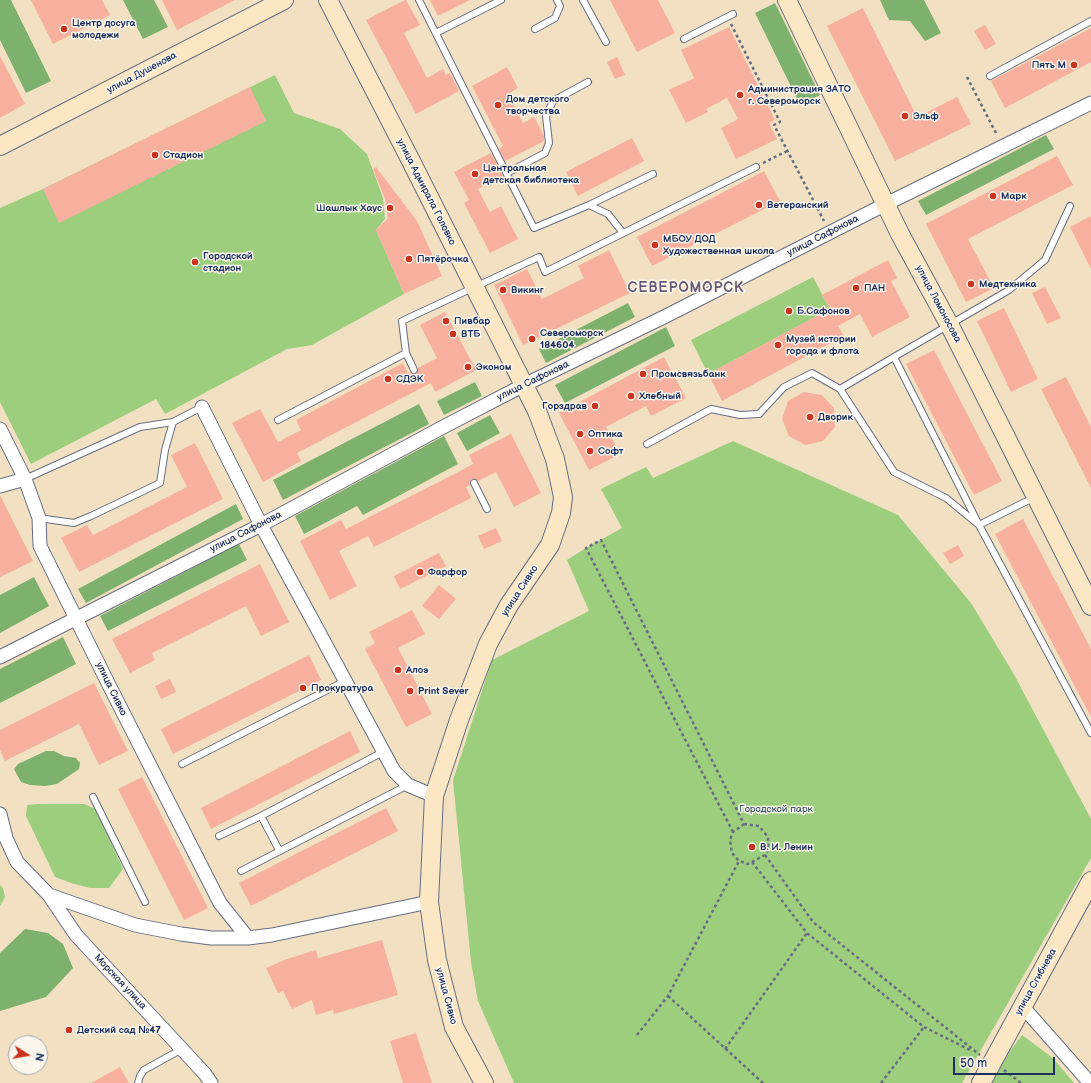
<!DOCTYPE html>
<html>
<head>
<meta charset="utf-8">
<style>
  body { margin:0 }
  #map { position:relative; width:1091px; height:1083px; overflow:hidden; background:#f1e1c2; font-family:"Balsamiq Sans",sans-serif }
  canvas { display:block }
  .north { position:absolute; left:8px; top:1035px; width:40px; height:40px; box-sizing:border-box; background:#fbf7ec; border:1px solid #a1a7b3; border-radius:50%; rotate:101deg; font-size:11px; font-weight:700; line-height:16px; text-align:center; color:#1b2f5e }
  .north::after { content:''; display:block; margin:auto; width:14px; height:18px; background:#c8321e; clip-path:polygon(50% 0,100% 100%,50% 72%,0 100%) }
  .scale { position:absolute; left:953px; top:1057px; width:102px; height:18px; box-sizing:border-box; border:2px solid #1b2f5e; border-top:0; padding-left:5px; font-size:12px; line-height:14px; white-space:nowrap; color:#1b2f5e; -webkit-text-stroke:3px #fbf7ec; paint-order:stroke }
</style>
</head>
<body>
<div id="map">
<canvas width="1091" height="1083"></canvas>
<div class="north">N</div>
<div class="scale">50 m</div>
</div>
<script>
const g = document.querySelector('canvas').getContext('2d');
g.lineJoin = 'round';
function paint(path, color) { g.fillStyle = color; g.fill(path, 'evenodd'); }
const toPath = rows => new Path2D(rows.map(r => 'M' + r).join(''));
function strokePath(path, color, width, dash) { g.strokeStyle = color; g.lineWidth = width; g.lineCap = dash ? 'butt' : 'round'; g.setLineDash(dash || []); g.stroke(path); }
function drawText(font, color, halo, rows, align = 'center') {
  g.font = font + ' "Balsamiq Sans",sans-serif'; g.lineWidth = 3; g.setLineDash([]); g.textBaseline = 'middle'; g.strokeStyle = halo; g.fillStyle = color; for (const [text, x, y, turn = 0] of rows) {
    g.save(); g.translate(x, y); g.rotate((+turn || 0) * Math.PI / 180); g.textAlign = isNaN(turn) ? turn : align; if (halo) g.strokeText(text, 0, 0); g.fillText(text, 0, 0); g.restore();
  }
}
const green = toPath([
  [275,75,294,113,340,129,367,154,383,198,385,219,376,230,404,294,312,345,287,349,165,414,156,399,31,464,0,402,0,208,43,189],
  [813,277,830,309,708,374,691,340],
  [733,441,898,515,971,603,1012,671,1091,819,1091,858,962,1083,514,1083,478,1001,471,962,453,780,492,660,589,611,567,560,586,548,622,528,601,489,646,467,653,478],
  [38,804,84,804,96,809,123,869,109,888,90,888,71,883,55,877,26,816,27,805],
  [0,885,3,888,5,897,0,906],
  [1022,1035,1053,1058,1074,1083,990,1083,999,1066]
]);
const forest = toPath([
  [0,0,11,0,51,81,26,93,0,40],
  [123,0,154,0,168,27,143,39],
  [880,0,924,0,941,33,925,41,910,21,889,20],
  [775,3,820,95,800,105,755,13],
  [1046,135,1054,149,926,215,918,201],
  [628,303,635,317,546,363,539,349],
  [666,327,675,346,565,403,555,385],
  [475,382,482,396,444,415,437,401],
  [419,404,429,424,283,500,273,480],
  [490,415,500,433,467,451,457,433],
  [444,436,458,464,363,515,357,506,304,534,295,516],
  [236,504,243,519,86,603,78,589],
  [239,544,247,560,108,631,100,616],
  [34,577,49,606,0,633,0,595],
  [63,637,76,664,0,703,0,669],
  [46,751,54,751,64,756,76,758,80,763,79,769,57,784,45,786,30,785,21,782,14,769,18,764],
  [25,929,48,933,63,944,73,968,46,997,0,1011,0,953]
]);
const building = toPath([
  [31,0,102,0,110,15,53,44],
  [162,0,235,0,177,30],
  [405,0,406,0,420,25,404,33,427,78,443,69,446,75,450,73,459,91,416,114,366,20],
  [430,0,470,0,438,16],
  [610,0,658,0,675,33,637,52],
  [863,8,917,117,957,97,971,124,895,161,827,26],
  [985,25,996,44,985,50,974,31],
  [729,27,775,120,769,123,777,139,736,159,721,128,738,119,727,98,706,109,708,112,686,123,669,90,694,78,681,50],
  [1091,28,1091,62,1005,108,991,81],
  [0,56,25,104,0,118],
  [617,57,625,75,615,79,607,62],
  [507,67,518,88,508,94,523,123,534,117,544,136,544,141,505,161,499,149,503,146,472,86],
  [250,87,266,121,59,223,43,189],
  [632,138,644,161,578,196,566,172],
  [491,153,503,176,478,189,490,212,501,206,518,239,490,253,464,203,469,200,454,172],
  [1057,156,1073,185,968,239,994,288,966,302,926,224],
  [376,167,417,221,442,276,404,294,376,230,388,218,385,199,373,169],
  [764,171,780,201,652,266,637,237],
  [1091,216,1091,269,1070,227],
  [609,250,630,293,523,345,494,285,527,269,542,299,584,278,578,266],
  [888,260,897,278,891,281,910,317,872,337,860,314,838,326,844,336,722,401,708,374,830,309,822,295],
  [1045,287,1061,318,1047,324,1032,293],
  [1004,308,1038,379,1011,392,977,321],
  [445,312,476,370,435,392,431,383,297,453,301,461,263,482,232,423,260,409,278,442,301,430,296,420,403,363,408,373,410,372,413,374,416,374,418,371,418,368,437,358,420,325],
  [934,350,1002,481,974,495,906,364],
  [664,357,686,398,651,416,646,406,606,427,620,454,589,470,559,413],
  [1066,377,1091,427,1091,488,1041,389],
  [804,392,822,395,834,408,835,427,823,441,805,445,789,436,782,419,788,401],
  [511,434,541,493,514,507,496,472,478,481,475,479,472,479,470,482,470,485,466,487,471,498,374,547,368,536,339,551,357,586,330,600,300,541,341,520,346,529,458,472,473,464,469,455],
  [195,443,223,499,79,572,61,538,87,525,93,535,187,487,171,455],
  [0,495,33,561,0,577],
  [1023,519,1091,649,1091,717,995,534],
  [496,528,502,541,484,549,478,536],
  [958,545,964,556,950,564,943,553],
  [439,553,446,566,400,589,394,576],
  [260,564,289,622,261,636,246,606,152,653,155,660,130,673,112,639],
  [439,585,456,599,439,619,422,606],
  [412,610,425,634,398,648,432,714,406,727,365,649,375,643,369,632],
  [309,655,321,680,173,754,161,729],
  [170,679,176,692,161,699,155,686],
  [94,683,128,751,99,765,79,724,5,761,0,750,0,730],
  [350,731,360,752,211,829,201,808],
  [142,777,208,908,184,920,118,789],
  [386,808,398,831,251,906,239,883],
  [382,940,398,995,334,1014,333,1010,316,1015,312,1000,292,1009,283,991,278,993,266,968,287,959,316,950,318,958],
  [416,1033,432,1083,403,1083,390,1041],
  [120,1067,129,1083,91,1083]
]);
const path = toPath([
  [731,24,780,122,774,125,824,221],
  [967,77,997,135],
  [763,163,787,151],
  [744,824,759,826,768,837,768,850,765,855,748,864,739,861,732,853,730,840,733,832,744,824],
  [733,832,586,548,601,540,744,824],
  [765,855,813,922,980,1055],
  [752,862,807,933,924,1027,972,1051],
  [668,996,763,1083],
  [637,1035,668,996,739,861],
  [725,1049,807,933],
  [1004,1070,1021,1083],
  [881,1083,924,1027]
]);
const lane = toPath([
  [419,0,534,228,589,205,608,214,623,233],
  [583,0,606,42],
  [535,29,555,18,560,6,557,0],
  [436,33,501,0],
  [684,39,733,14],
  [990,76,1091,21],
  [507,173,545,153,549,143,546,116,553,101,588,82],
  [589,205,653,174],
  [1070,206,1045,260,1009,290,894,357,979,525,1091,733],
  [406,353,414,370],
  [840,389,894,472,946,498,979,525,1035,497],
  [278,420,406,353,402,321,539,257,545,272,756,167],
  [647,444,711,409,740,415,759,414,784,387,812,373,840,389,894,357],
  [25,479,140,427,173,422,202,407],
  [474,483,487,509],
  [39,518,74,523,91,516,160,483,165,450,173,422],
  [182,764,345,681],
  [93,797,145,902],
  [219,836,261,816],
  [279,850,261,816,383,752],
  [241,871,408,785],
  [138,1083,140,1076,144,1070,182,1049]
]);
const street = toPath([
  [202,407,261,525,394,771,408,785,434,796],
  [0,429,25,479,39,518,40,546,110,687,220,903,248,938,272,935,429,902],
  [0,486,25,479],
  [0,657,261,525,445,426,524,385,664,317,886,204,1091,103],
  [0,814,6,838,17,862,49,895,135,925,181,934,211,938,248,938],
  [49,895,76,935,205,1074,211,1083],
  [1023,1007,1090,1083]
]);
const secondary = toPath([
  [328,0,411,161,537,411,555,459,563,497,561,513,550,545,509,605,488,644,459,720,434,796,429,902,437,960,454,1027,484,1083],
  [787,0,900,234,950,326,1091,606],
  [0,146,284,0],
  [981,1083,1091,881]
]);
const markers = [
  [64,29,4,"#c8321e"],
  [1074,65,4,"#c8321e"],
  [740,95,4,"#c8321e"],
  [498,105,4,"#c8321e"],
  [905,116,4,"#c8321e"],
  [155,155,4,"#c8321e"],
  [475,174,4,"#c8321e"],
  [993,196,4,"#c8321e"],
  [759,205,4,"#c8321e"],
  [390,208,4,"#c8321e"],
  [655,245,4,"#c8321e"],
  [409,259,4,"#c8321e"],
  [195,262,4,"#c8321e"],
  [971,284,4,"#c8321e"],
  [856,288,4,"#c8321e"],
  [503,290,4,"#c8321e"],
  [789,311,4,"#c8321e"],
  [446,321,4,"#c8321e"],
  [453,334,4,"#c8321e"],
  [532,339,4,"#c8321e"],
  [778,345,4,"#c8321e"],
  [468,367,4,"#c8321e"],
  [643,374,4,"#c8321e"],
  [388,379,4,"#c8321e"],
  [631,396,4,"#c8321e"],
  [595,406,4,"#c8321e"],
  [810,417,4,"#c8321e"],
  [580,434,4,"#c8321e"],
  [590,451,4,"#c8321e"],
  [420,572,4,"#c8321e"],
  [398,670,4,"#c8321e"],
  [303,688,4,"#c8321e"],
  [410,691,4,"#c8321e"],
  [752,847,4,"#c8321e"],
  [69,1030,4,"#c8321e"]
];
const poiNames = [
  ["Центр досуга",72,23],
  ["молодежи",72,35],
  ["Пять М",1066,65,"right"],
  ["Администрация ЗАТО",748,89],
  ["г. Североморск",748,101],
  ["Дом детского",506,99],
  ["творчества",506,111],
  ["Эльф",913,116],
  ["Стадион",163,155],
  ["Центральная",483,168],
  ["детская библиотека",483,180],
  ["Марк",1001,196],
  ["Ветеранский",767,205],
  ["Шашлык Хаус",382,208,"right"],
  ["МБОУ ДОД",663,239],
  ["Художественная школа",663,251],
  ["Городской",203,256],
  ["стадион",203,268],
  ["Пятёрочка",417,259],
  ["Медтехника",979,284],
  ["ПАН",864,288],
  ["Викинг",511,290],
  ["Б.Сафонов",797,311],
  ["Пивбар",454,321],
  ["Североморск",540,333],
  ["184604",540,345],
  ["ВТБ",461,334],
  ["Музей истории",786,339],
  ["города и флота",786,351],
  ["Эконом",476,367],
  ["Промсвязьбанк",651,374],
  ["СДЭК",396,379],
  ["Хлебный",639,396],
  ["Горздрав",587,406,"right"],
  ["Дворик",818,417],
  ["Оптика",588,434],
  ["Софт",598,451],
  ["Фарфор",428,572],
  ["Алоэ",406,670],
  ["Прокуратура",311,688],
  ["Print Sever",418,691],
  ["В. И. Ленин",760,847],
  ["Детский сад №47",77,1030]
];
const streetNames = [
  ["улица Душенова",142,73,-28],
  ["улица Адмирала Головко",426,192,63],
  ["улица Сафонова",823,236,-27],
  ["улица Ломоносова",938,304,62],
  ["улица Сафонова",533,381,-26],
  ["улица Сафонова",246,532,-27],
  ["улица Сивко",520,591,-57],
  ["улица Сивко",111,689,64],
  ["Морская улица",120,982,47],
  ["улица Сгибнева",1036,982,-61],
  ["улица Сивко",446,996,75]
];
const parkNames = [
  ["Городской парк",776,809]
];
const districtNames = [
  ["СЕВЕРОМОРСК",686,288]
];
paint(green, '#9cce7e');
paint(forest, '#7db16d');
paint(building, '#f7b09d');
strokePath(lane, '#666d81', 8);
strokePath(street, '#666d81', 15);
strokePath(secondary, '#666d81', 20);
strokePath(path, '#666d81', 2.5, [3, 3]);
strokePath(lane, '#fff', 6);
strokePath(street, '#fff', 13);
strokePath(secondary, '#fbe7c3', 18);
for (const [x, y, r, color] of markers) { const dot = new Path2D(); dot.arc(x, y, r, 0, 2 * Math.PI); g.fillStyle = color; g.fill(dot); strokePath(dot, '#fbf7ec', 1.5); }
drawText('bold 10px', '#1b2f5e', '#fbf7ec', poiNames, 'left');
drawText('10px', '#1b2f5e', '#fbf7ec', streetNames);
drawText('10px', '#3b5766', '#fbf7ec', parkNames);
g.letterSpacing = '1px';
drawText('bold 14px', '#685c74', '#fbf7ec', districtNames);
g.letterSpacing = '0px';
</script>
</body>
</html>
